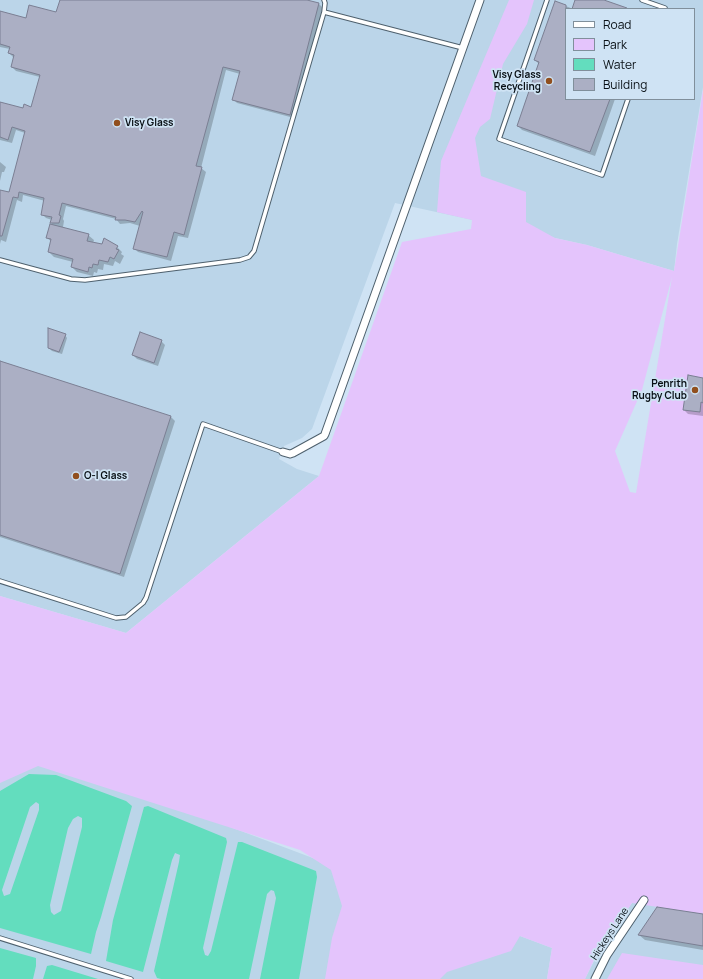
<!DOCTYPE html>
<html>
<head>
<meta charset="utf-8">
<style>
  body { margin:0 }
  #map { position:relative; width:703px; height:979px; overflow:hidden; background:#cfe3f4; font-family:Manrope,sans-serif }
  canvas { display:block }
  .legend { position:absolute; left:565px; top:8px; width:130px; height:92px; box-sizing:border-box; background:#cfe3f4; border:1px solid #808f9b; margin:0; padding:5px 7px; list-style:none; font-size:12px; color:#091015 }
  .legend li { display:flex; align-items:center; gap:8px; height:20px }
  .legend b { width:20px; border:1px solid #808f9b }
</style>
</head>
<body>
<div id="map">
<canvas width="703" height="979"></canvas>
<ul class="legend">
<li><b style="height:5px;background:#fff"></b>Road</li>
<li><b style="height:11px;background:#e4c4fc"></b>Park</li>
<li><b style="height:11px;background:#63ddbe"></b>Water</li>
<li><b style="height:11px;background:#abafc4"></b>Building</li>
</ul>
</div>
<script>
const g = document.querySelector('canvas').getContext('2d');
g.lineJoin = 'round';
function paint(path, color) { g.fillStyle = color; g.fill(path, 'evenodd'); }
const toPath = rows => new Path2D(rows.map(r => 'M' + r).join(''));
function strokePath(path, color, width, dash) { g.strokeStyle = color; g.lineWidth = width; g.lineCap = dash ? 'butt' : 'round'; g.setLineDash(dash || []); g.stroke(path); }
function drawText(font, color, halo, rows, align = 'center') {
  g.font = font + ' Manrope,sans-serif'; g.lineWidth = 3.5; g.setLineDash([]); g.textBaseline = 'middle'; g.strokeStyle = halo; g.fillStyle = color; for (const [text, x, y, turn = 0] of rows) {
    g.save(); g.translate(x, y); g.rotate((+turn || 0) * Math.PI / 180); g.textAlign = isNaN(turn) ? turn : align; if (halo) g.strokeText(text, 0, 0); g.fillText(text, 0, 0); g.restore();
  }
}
const built = toPath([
  [0,0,703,0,703,87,677,244,674,271,587,245,395,203,312,429,302,438,284,446,279,459,297,469,319,476,126,633,0,596],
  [566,9,694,9,694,99,566,99],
  [39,755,552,948,547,979,0,979,0,776],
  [703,835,703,979,585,979,596,957,614,929,632,903]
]);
const green = toPath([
  [509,0,534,0,527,24,503,64,490,119,480,127,475,138,481,176,526,192,526,222,555,238,587,245,674,271,703,90,703,914,632,903,614,929,596,956,585,979,547,979,552,948,520,936,511,951,447,972,440,979,325,979,332,938,342,906,331,870,300,850,38,766,0,783,0,596,126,633,319,476,402,242,471,229,472,220,437,212,441,161],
  [672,277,636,493,630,492,615,451,642,390],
  [622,953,703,965,703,979,607,979]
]);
const water = toPath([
  [29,774,56,775,126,801,132,806,101,917,96,932,91,954,0,928,0,791],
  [36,802,39,804,39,810,10,894,4,896,2,890,30,807],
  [78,816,82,818,82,827,61,911,54,915,51,912,50,905,68,828,73,819],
  [148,806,226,838,227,842,203,948,205,955,208,956,211,951,238,842,242,842,316,871,317,877,299,979,260,979,276,898,274,891,271,890,267,894,249,979,161,979,157,978,154,971,179,862,180,855,175,853,172,860,143,972,106,961,113,920,144,807],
  [0,948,36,958,36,966,33,979,0,979],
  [52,965,98,979,43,979,47,966]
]);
const shadow = toPath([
  [61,0,303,0,319,4,323,8,294,118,237,103,233,99,240,74,226,70,201,168,206,172,188,238,178,236,171,261,138,252,134,248,140,226,130,223,120,224,116,219,66,206,63,219,64,221,63,227,57,227,88,235,94,240,93,243,117,247,122,252,121,254,124,256,120,264,115,261,113,266,104,264,103,270,98,269,97,273,94,272,93,276,77,272,72,267,73,262,54,257,49,252,52,242,47,238,55,227,51,223,52,220,46,218,42,214,45,201,23,195,22,202,17,200,6,242,1,240,0,244,0,191,9,193,25,133,16,130,12,143,0,140,0,103,23,110,32,108,40,77,16,71,12,67,15,57,13,57,9,53,10,49,0,47,0,16,27,19,57,14],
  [576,0,601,0,624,9,566,9,566,99,615,99,595,156,522,130,518,126,540,65,535,60,556,2,573,9],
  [0,162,6,167,4,172,2,172,0,181],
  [65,335,67,338,62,354,52,351,49,348],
  [161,341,165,345,158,366,137,359,133,355],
  [0,362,171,417,175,421,124,577,0,537],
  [703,379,703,416,688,414,684,410],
  [703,915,703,950,645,940,639,935]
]);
const building = toPath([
  [60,0,307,0,319,3,290,115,232,100,240,71,223,67,196,166,202,167,184,235,174,232,167,257,133,249,143,212,142,211,135,222,125,220,115,220,116,217,62,203,59,215,61,216,59,223,50,223,52,217,41,215,44,198,19,192,18,198,13,197,2,236,0,236,0,190,9,192,25,131,12,127,8,140,0,137,0,102,23,108,24,104,31,107,40,75,11,67,14,55,8,53,10,47,0,44,0,11,26,18,29,5,56,12,60,0],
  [575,0,604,0,627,8,627,9,572,9,575,0],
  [555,1,566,5,566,99,610,99,590,152,517,126,539,62,534,60,555,1],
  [50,224,89,234,87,241,102,244,104,238,118,246,116,249,119,250,114,259,110,257,108,262,99,260,98,265,93,264,92,268,89,267,88,272,71,267,73,259,48,252,51,239,46,238,50,224],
  [48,328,66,334,59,352,48,348,48,328],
  [140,332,162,340,154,363,132,355,140,332],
  [0,361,171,416,120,574,0,535,0,361],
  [688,375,703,378,703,403,701,402,700,412,683,410,688,375],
  [657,907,703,914,703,946,638,935,657,907]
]);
const service = toPath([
  [547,0,499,139,602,175,628,99],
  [642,0,665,8],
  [324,12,463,48],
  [0,260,71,279,85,280,240,260,249,257,254,251,324,12,325,3,324,0],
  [0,581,116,618,126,617,143,603,146,598,203,424,283,452],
  [0,938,131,979]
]);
const minor = toPath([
  [283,452,290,454,293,453,324,436,325,434,480,0],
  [595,979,607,955,644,900]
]);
const markers = [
  [549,81,4,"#914f1e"],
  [117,123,4,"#914f1e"],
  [695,390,4,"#914f1e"],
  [76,476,4,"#914f1e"]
];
const poiNames = [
  ["Visy Glass",541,75],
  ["Recycling",541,87],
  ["Visy Glass",125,123,"left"],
  ["Penrith",687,384],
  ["Rugby Club",687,396],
  ["O-I Glass",84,476,"left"]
];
const streetNames = [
  ["Hickeys Lane",610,934,-57]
];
paint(built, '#bbd5e9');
paint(green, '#e4c4fc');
paint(water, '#63ddbe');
paint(shadow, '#0003');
paint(building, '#abafc4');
strokePath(building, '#7b7f93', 1);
strokePath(service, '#4e606d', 5.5);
strokePath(minor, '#4e606d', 9);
strokePath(service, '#fff', 3.5);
strokePath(minor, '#fff', 7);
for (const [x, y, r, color] of markers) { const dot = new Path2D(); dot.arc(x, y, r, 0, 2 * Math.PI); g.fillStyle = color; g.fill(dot); strokePath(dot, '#cfe3f4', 1.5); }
drawText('bold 10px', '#091015', '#cfe3f4', poiNames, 'right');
drawText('10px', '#091015', '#cfe3f4', streetNames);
</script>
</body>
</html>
